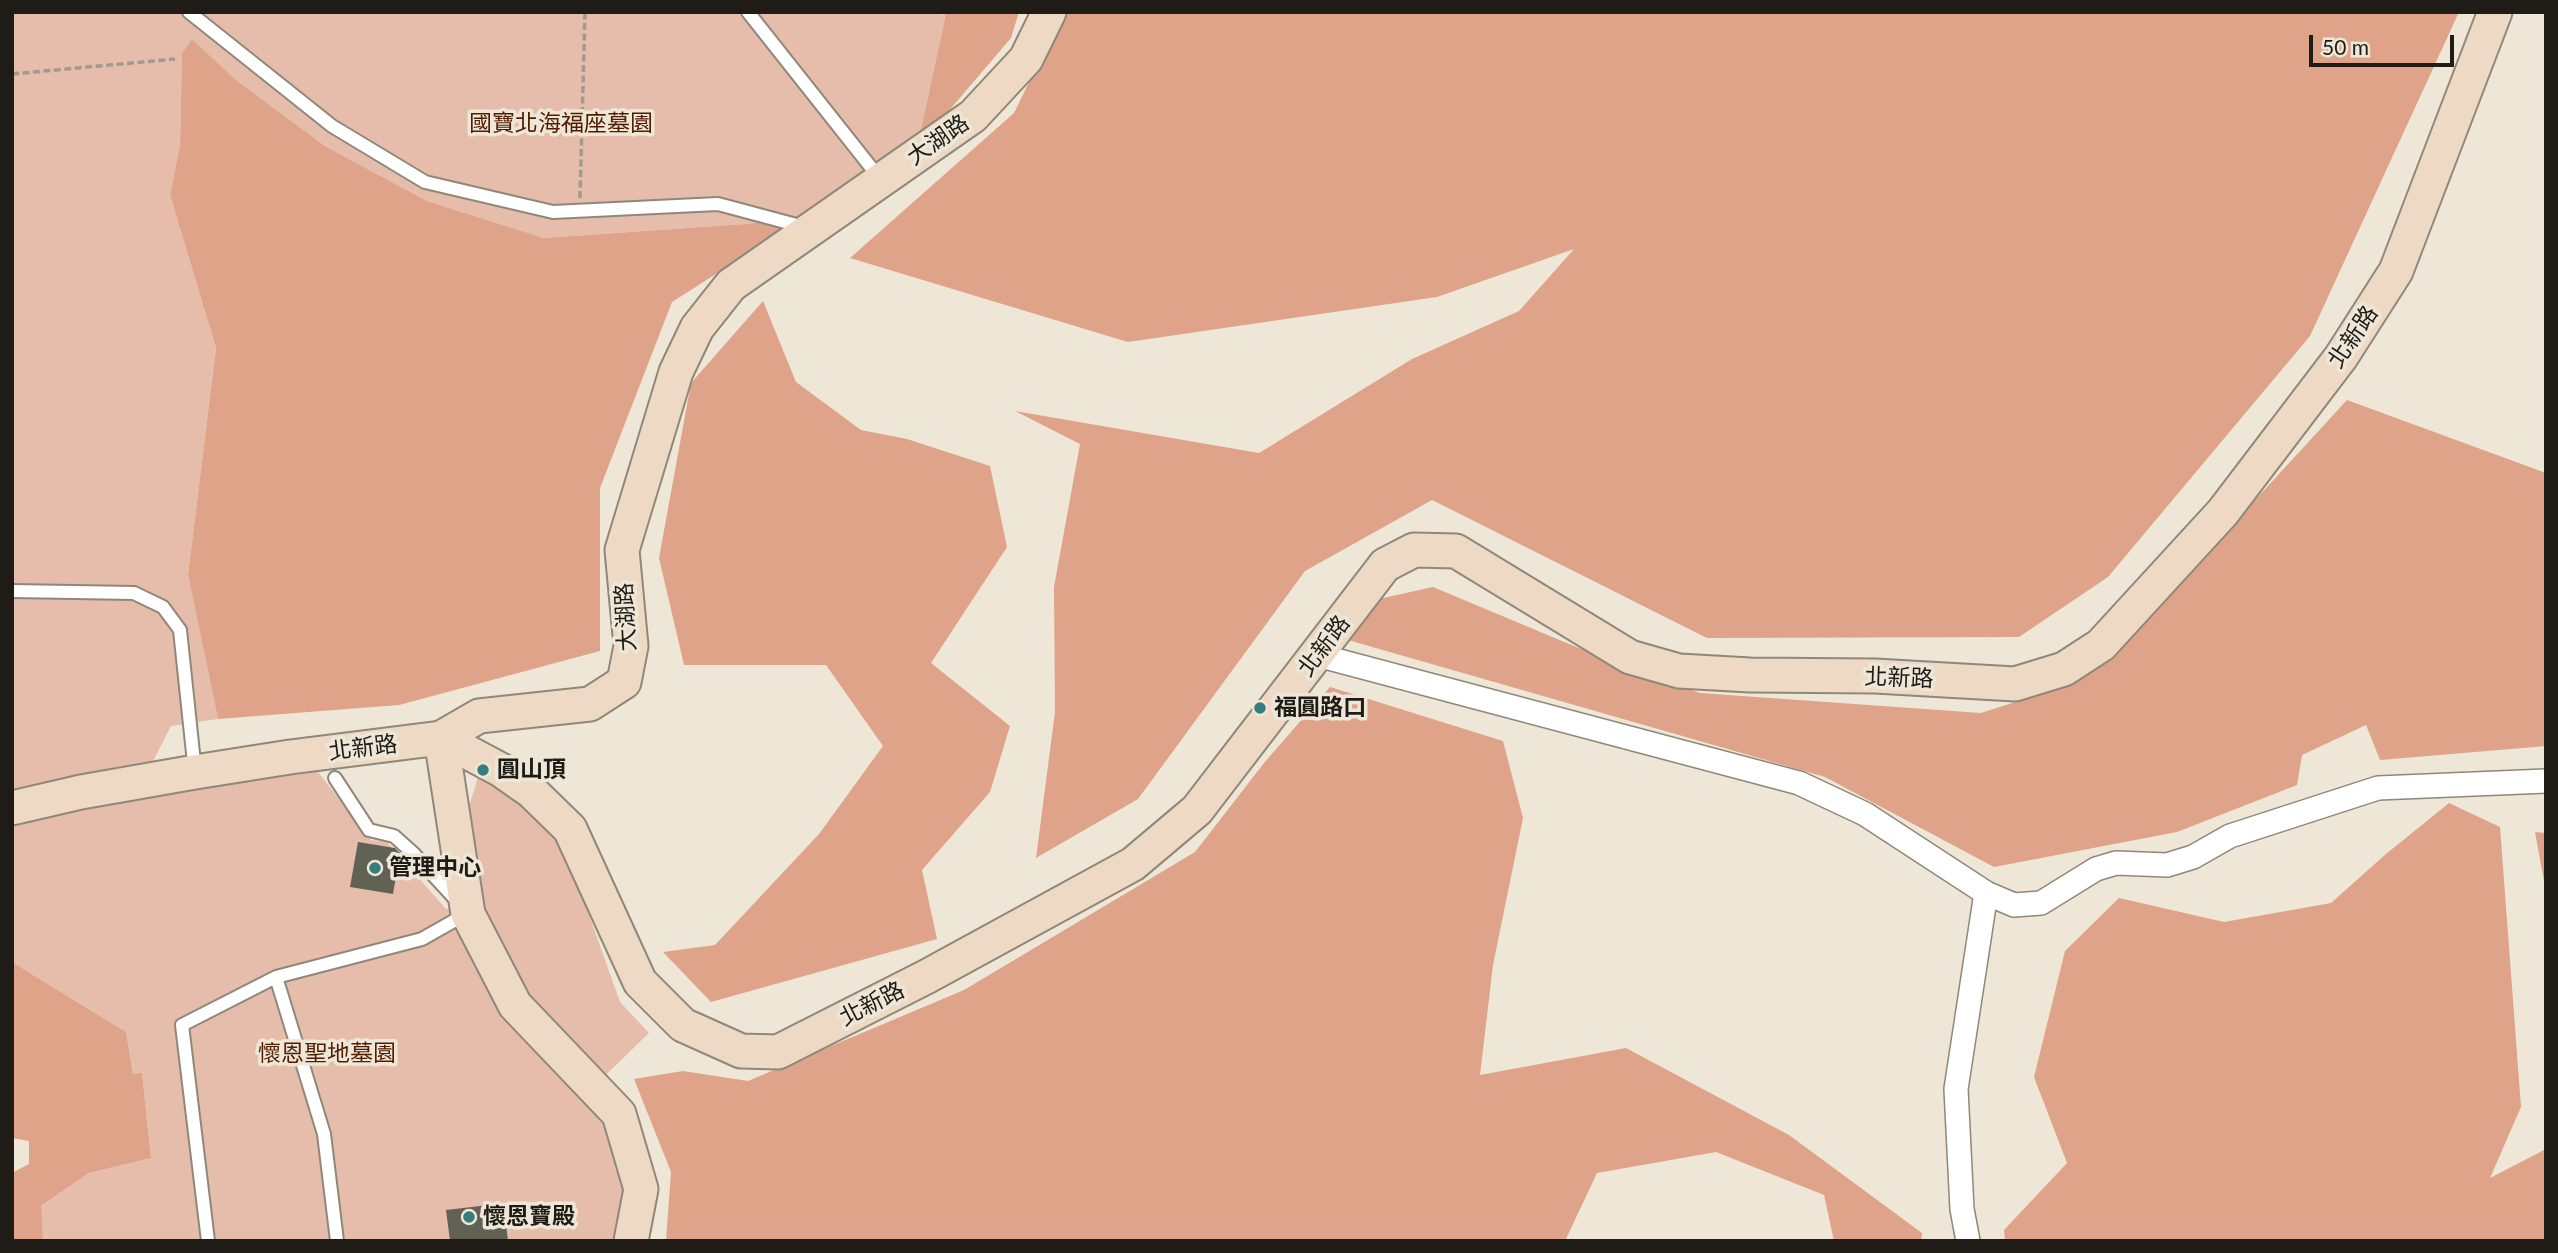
<!DOCTYPE html>
<html>
<head>
<meta charset="utf-8">
<style>
  body { margin:0 }
  #map { position:relative; width:2558px; height:1253px; overflow:hidden; background:#eee7d7; font-family:Lato,sans-serif }
  canvas { display:block }
  .frame { position:absolute; inset:0; border:14px solid #1f1c17; pointer-events:none }
  .scale { position:absolute; left:2309px; top:35px; width:145px; height:32px; box-sizing:border-box; border:4px solid #1f1c17; border-top:0; padding-left:9px; font-size:21px; line-height:24px; white-space:nowrap; color:#1f1c17; -webkit-text-stroke:5px #eee7d7; paint-order:stroke }
</style>
</head>
<body>
<div id="map">
<canvas width="2558" height="1253"></canvas>
<div class="frame"></div>
<div class="scale">50 m</div>
</div>
<script>
const g = document.querySelector('canvas').getContext('2d');
g.lineJoin = 'round';
function paint(path, color) { g.fillStyle = color; g.fill(path, 'evenodd'); }
const toPath = rows => new Path2D(rows.map(r => 'M' + r).join(''));
function strokePath(path, color, width, dash) { g.strokeStyle = color; g.lineWidth = width; g.lineCap = dash ? 'butt' : 'round'; g.setLineDash(dash || []); g.stroke(path); }
function drawText(font, color, halo, rows, align = 'center') {
  g.font = font + ' Lato,"Noto Sans TC",sans-serif'; g.lineWidth = 7; g.setLineDash([]); g.textBaseline = 'middle'; g.strokeStyle = halo; g.fillStyle = color; for (const [text, x, y, turn = 0] of rows) {
    g.save(); g.translate(x, y); g.rotate((+turn || 0) * Math.PI / 180); g.textAlign = isNaN(turn) ? turn : align; if (halo) g.strokeText(text, 0, 0); g.fillText(text, 0, 0); g.restore();
  }
}
const green = toPath([
  [12,12,942,12,945,18,917,148,804,218,745,224,544,238,427,201,325,146,236,80,192,39,182,53,180,145,170,195,216,348,188,575,218,719,171,726,153,761,43,782,12,796],
  [315,768,371,840,387,842,446,909,477,896,469,806,480,771,537,808,562,839,620,1002,649,1033,582,1098,614,1133,627,1176,621,1241,43,1241,40,1207,89,1173,151,1158,142,1074,133,1074,126,1032,12,962,12,819]
]);
const forest = toPath([
  [944,12,1019,12,1011,38,917,148,945,18],
  [1063,12,2459,12,2310,336,2108,577,2019,637,1707,638,1432,500,1305,571,1138,799,1036,858,1055,712,1054,587,1080,444,1015,411,1259,453,1412,359,1519,311,1574,249,1437,297,1128,342,850,258,1014,113],
  [192,39,236,80,325,146,427,201,544,238,745,224,804,218,672,302,600,488,600,651,399,705,218,719,188,575,216,348,170,195,180,145,182,53],
  [763,301,796,382,861,430,907,439,990,466,1007,547,931,663,1010,726,990,792,922,870,937,939,711,1002,663,952,715,945,819,834,883,746,826,665,684,665,659,558,691,383],
  [2347,400,2546,473,2546,746,2380,760,2366,725,2302,755,2297,785,2177,832,1994,867,1825,777,1341,638,1374,600,1433,587,1605,659,1700,693,1981,713,2040,694,2142,623],
  [1330,687,1503,741,1523,818,1493,965,1480,1075,1626,1048,1789,1135,1922,1233,1921,1241,1834,1241,1824,1195,1716,1152,1597,1173,1565,1241,666,1241,671,1172,634,1079,683,1071,748,1081,964,990,1195,852,1264,763],
  [2449,803,2500,827,2521,1107,2490,1178,2546,1149,2546,1241,2005,1241,2004,1230,2067,1163,2034,1077,2065,951,2119,898,2224,922,2331,903,2386,854],
  [2535,832,2546,833,2546,892],
  [12,962,126,1032,133,1074,142,1073,151,1158,89,1173,41,1206,43,1241,12,1241,12,1173,29,1164,29,1141,12,1138]
]);
const building = toPath([
  [358,842,395,848,400,853,393,894,350,887],
  [489,1205,491,1226,506,1224,508,1241,450,1241,446,1210]
]);
const path = toPath([
  [12,74,175,59],
  [580,198,585,12]
]);
const lane = toPath([
  [189,12,332,126,425,182,553,212,718,204,804,227],
  [748,12,881,180],
  [12,591,134,593,163,607,180,630,195,772],
  [335,778,369,830,394,836,413,853,457,901],
  [276,977,324,1134,337,1241],
  [208,1241,182,1025,276,977,422,939,466,914]
]);
const street = toPath([
  [1317,655,1799,783,1865,814,1986,893,2014,905,2041,903,2096,869,2116,863,2167,865,2193,857,2230,836,2378,788,2546,781],
  [1968,1241,1962,1209,1956,1089,1986,893]
]);
const secondary = toPath([
  [12,808,81,792,195,772,290,757,441,738,501,770,531,791,570,829,640,982,683,1025,741,1051,778,1052,926,977,1133,864,1197,810,1385,565,1414,550,1456,551,1630,657,1679,671,1750,675,1875,676,2015,684,2064,669,2101,645,2223,512,2341,357,2396,271,2495,12],
  [631,1241,641,1189,619,1114,515,1005,468,914,441,738,479,716,590,704,624,682,631,646,622,550,676,372,697,328,731,285,973,116,1026,59,1049,12]
]);
const markers = [
  [1260,708,7,"#367e7b"],
  [483,770,7,"#367e7b"],
  [375,868,7,"#367e7b"],
  [469,1217,7,"#367e7b"]
];
const parkNames = [
  ["國寶北海福座墓園",561,124],
  ["懷恩聖地墓園",327,1054]
];
const streetNames = [
  ["大湖路",938,140,-35],
  ["北新路",2353,337,-56],
  ["大湖路",626,617,-93],
  ["北新路",1324,646,-53],
  ["北新路",1899,678,2],
  ["北新路",363,748,-7],
  ["北新路",872,1004,-27]
];
const poiNames = [
  ["福圓路口",1274,708],
  ["圓山頂",497,770],
  ["管理中心",389,868],
  ["懷恩寶殿",483,1217]
];
paint(green, '#e6bcaa');
paint(forest, '#dfa38a');
paint(building, '#626254');
strokePath(lane, '#8f887a', 16);
strokePath(street, '#8f887a', 26);
strokePath(secondary, '#8f887a', 37);
strokePath(path, '#a19b8f', 3.5, [7, 3.5]);
strokePath(lane, '#fff', 12);
strokePath(street, '#fff', 23);
strokePath(secondary, '#edd9c4', 33);
for (const [x, y, r, color] of markers) { const dot = new Path2D(); dot.arc(x, y, r, 0, 2 * Math.PI); g.fillStyle = color; g.fill(dot); strokePath(dot, '#eee7d7', 2.5); }
drawText('23px', '#511c01', '#eee7d7', parkNames);
drawText('23px', '#1f1c17', '#eee7d7', streetNames);
drawText('bold 23px', '#1f1c17', '#eee7d7', poiNames, 'left');
</script>
</body>
</html>
